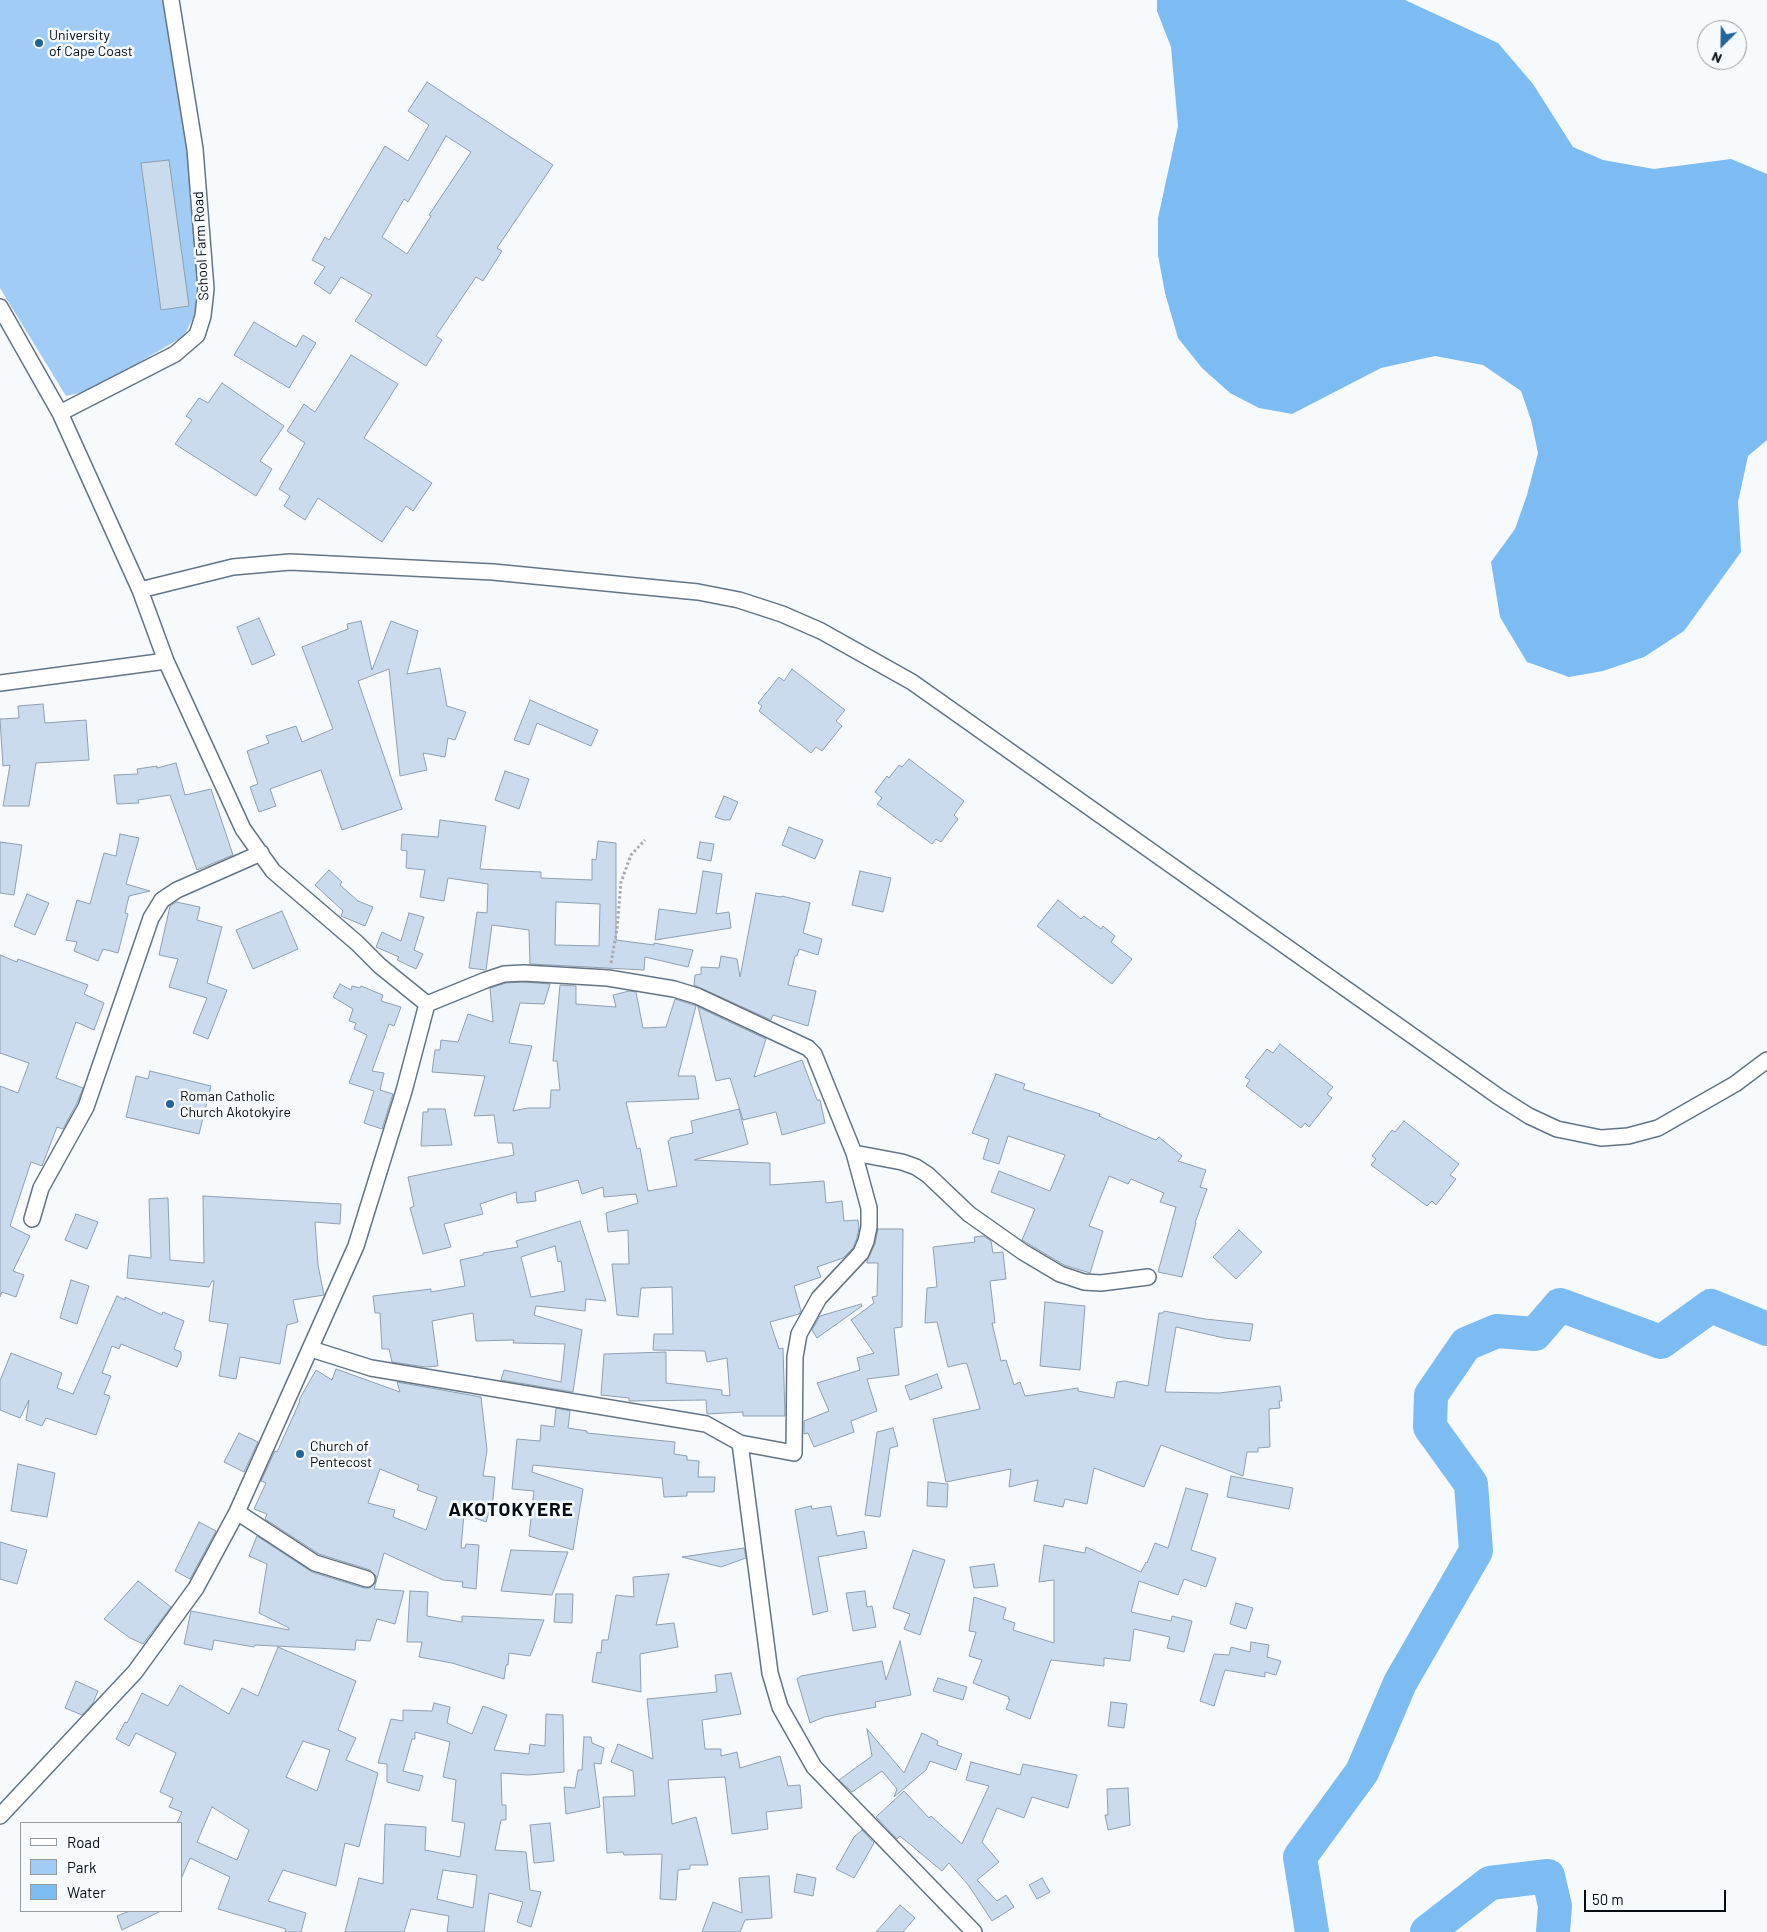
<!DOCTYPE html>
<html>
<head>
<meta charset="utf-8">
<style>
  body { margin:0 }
  #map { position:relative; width:1767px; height:1932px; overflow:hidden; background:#f6fafd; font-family:Barlow,sans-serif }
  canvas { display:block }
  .legend { position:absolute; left:20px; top:1822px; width:162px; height:90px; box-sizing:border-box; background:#f6fafd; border:1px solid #969b9f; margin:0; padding:6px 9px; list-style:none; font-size:15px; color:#070c12 }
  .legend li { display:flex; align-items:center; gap:10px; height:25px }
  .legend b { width:25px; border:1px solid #969b9f }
  .north { position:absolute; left:1697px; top:20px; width:50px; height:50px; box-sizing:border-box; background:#f6fafd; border:1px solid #969b9f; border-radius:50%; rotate:203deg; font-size:14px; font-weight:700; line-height:20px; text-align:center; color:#070c12 }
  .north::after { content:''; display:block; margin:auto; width:18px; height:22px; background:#22659a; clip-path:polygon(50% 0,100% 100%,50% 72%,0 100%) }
  .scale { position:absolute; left:1584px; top:1890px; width:142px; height:22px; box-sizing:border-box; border:2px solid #070c12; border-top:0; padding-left:6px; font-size:15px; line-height:18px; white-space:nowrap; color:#070c12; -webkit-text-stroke:4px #f6fafd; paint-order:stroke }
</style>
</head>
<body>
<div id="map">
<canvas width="1767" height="1932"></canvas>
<ul class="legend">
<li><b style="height:6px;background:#fff"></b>Road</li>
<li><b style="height:14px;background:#a0ccf5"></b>Park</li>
<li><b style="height:14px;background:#7dbbf3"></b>Water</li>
</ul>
<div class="north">N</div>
<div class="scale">50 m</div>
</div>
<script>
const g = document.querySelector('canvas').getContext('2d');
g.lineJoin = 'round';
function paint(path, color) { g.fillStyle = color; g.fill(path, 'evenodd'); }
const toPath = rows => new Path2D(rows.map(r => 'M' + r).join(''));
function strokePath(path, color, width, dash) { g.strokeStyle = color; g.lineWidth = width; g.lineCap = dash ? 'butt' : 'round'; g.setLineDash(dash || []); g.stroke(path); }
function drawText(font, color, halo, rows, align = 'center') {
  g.font = font + ' Barlow,sans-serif'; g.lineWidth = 5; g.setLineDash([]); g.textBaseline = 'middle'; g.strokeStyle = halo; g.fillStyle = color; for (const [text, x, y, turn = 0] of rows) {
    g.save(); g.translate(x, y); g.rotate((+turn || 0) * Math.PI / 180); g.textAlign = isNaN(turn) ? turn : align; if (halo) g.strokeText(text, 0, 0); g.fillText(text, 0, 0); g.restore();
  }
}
const green = toPath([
  [0,0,164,0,190,164,198,265,199,306,184,336,92,390,66,396,0,288]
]);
const water = toPath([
  [1157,0,1405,0,1498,43,1533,84,1573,147,1603,160,1654,169,1731,159,1767,174,1767,440,1748,456,1738,502,1741,552,1684,631,1644,657,1603,671,1569,677,1527,662,1500,617,1491,562,1515,529,1527,495,1538,453,1531,420,1521,391,1483,365,1435,356,1381,368,1292,414,1259,408,1230,393,1202,368,1178,338,1165,293,1158,255,1158,218,1178,126,1171,47,1157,11]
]);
const river = toPath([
  [1312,1932,1300,1857,1362,1772,1400,1683,1476,1551,1471,1484,1430,1427,1431,1395,1466,1344,1497,1331,1535,1334,1560,1305,1661,1342,1711,1306,1767,1329],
  [1427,1932,1490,1883,1548,1876,1555,1906,1553,1932]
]);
const building = toPath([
  [427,82,553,165,497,248,502,251,483,281,476,277,436,336,442,340,426,366,355,321,372,295,341,277,330,294,314,283,325,267,312,260,325,237,329,240,385,146,408,161,429,125,408,111,427,82],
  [446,136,471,152,429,215,431,216,407,254,382,237,404,199,408,202,446,136],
  [169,160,189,306,161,310,141,163,169,160],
  [254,322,296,347,303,335,316,343,289,388,234,355,254,322],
  [351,355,398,384,364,438,432,483,413,511,406,506,382,542,318,498,305,520,284,506,290,496,279,489,305,443,287,431,304,404,315,412,351,355],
  [222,383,284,426,260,461,272,469,256,496,175,444,192,420,186,416,199,398,208,403,222,383],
  [259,618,275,655,252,665,237,627,259,618],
  [361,621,372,670,391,621,418,631,407,674,440,668,447,706,466,712,455,740,448,738,445,757,423,753,427,770,400,776,389,669,358,681,402,809,342,830,321,770,270,789,276,806,259,812,250,787,258,784,247,751,269,743,266,736,296,726,302,742,333,729,302,647,348,629,347,624,361,621],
  [792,669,845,710,836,721,842,726,822,751,816,747,811,753,759,711,762,706,758,703,779,677,784,681,792,669],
  [530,700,598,730,591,746,537,723,529,745,514,740,530,700],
  [43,704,45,723,86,720,89,760,36,763,29,806,3,806,10,765,3,766,0,719,19,718,18,706,43,704],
  [909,759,964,801,954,815,958,819,941,842,936,839,932,844,877,804,882,798,875,792,887,776,889,778,899,765,902,767,909,759],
  [176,763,185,795,211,789,233,855,197,870,170,795,138,800,139,803,117,804,114,775,138,774,137,769,157,766,157,768,176,763],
  [505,771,529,779,519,809,495,800,505,771],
  [724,796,738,802,730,820,724,820,715,817,724,796],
  [440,820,486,826,480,869,541,872,541,878,592,880,592,859,596,860,598,841,616,843,616,940,654,945,654,943,693,950,688,967,645,957,644,970,530,964,529,930,492,925,486,970,469,968,477,912,487,913,488,884,448,878,444,901,420,897,425,870,406,868,407,851,401,850,402,834,438,837,440,820],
  [556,902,600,904,599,946,555,945,556,902],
  [789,827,823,840,815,859,782,845,789,827],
  [120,834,139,838,126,884,150,891,129,896,125,913,128,914,118,953,103,949,98,961,74,951,77,942,66,940,77,900,90,904,104,853,116,856,120,834],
  [0,842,22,845,14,895,0,893,0,842],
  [700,842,714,844,711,861,697,858,700,842],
  [329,870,342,882,340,885,358,901,373,907,365,926,341,916,343,911,315,885,329,870],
  [703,871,722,874,716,914,729,912,731,928,655,940,659,909,696,914,703,871],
  [860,871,891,878,883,912,852,905,860,871],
  [756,893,781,897,782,896,810,903,803,933,822,939,818,955,799,949,797,956,795,956,788,985,816,991,808,1026,773,1015,771,1020,694,985,695,975,701,974,701,967,719,968,721,956,737,959,740,977,756,893],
  [27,894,49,903,35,935,14,926,27,894],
  [1058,900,1081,919,1084,916,1101,929,1103,926,1115,936,1111,942,1132,959,1112,984,1037,926,1058,900],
  [176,902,200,907,197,920,222,927,207,983,227,990,208,1039,193,1033,207,998,169,987,178,959,159,955,170,906,176,902],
  [282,911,298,949,253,969,236,930,282,911],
  [409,913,424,917,414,950,423,954,416,969,397,960,399,957,376,947,382,932,401,941,409,913],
  [0,955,17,962,18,959,88,985,84,994,104,1003,94,1030,76,1022,56,1078,83,1088,77,1103,63,1129,57,1127,42,1166,31,1162,10,1226,30,1236,13,1271,24,1275,16,1297,2,1292,0,1297,0,1086,18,1093,29,1063,0,1053,0,955],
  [523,982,550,984,544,1004,520,1003,509,1043,532,1046,513,1111,528,1108,550,1108,551,1090,560,1090,557,1061,553,1061,560,985,576,986,576,1004,616,1007,613,995,629,991,636,992,643,1028,666,1027,675,999,694,1005,696,1006,678,1076,695,1076,699,1099,626,1102,637,1149,640,1148,648,1191,677,1186,668,1141,670,1140,670,1138,693,1133,691,1121,739,1109,748,1144,694,1160,770,1163,770,1185,824,1181,826,1203,842,1201,844,1221,858,1220,859,1228,857,1238,853,1248,843,1258,817,1267,821,1277,794,1286,801,1311,799,1314,770,1322,779,1349,783,1348,785,1416,743,1416,743,1412,707,1414,706,1400,629,1401,629,1398,601,1395,604,1354,666,1352,666,1383,722,1390,722,1395,730,1396,727,1358,707,1362,705,1351,653,1350,654,1334,673,1334,672,1287,641,1288,638,1317,617,1315,612,1264,629,1264,628,1230,608,1232,606,1213,638,1203,636,1194,604,1197,603,1187,582,1194,578,1180,535,1192,536,1201,517,1203,516,1192,480,1204,483,1214,444,1224,451,1247,423,1254,410,1208,414,1206,408,1177,514,1155,512,1143,498,1143,494,1115,474,1116,485,1076,432,1072,435,1050,440,1050,441,1040,458,1042,468,1014,493,1022,490,988,506,983,523,982],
  [340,984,351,990,352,986,360,988,361,986,383,995,381,1001,401,1007,394,1026,389,1024,372,1071,384,1073,380,1090,393,1094,382,1129,364,1123,374,1091,349,1083,367,1035,354,1029,356,1023,349,1021,353,1009,333,997,340,984],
  [698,1007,766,1039,754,1077,802,1060,817,1100,820,1100,825,1123,782,1135,776,1112,743,1120,730,1078,716,1081,698,1007],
  [1280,1044,1333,1087,1327,1094,1332,1098,1309,1127,1305,1123,1301,1128,1246,1086,1250,1080,1245,1077,1267,1049,1273,1053,1280,1044],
  [150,1071,211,1086,199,1134,126,1117,136,1076,148,1079,150,1071],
  [996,1074,1025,1084,1023,1089,1100,1114,1099,1116,1156,1140,1159,1137,1182,1156,1178,1161,1206,1170,1200,1187,1207,1189,1195,1223,1196,1223,1182,1277,1158,1272,1176,1207,1160,1202,1164,1193,1131,1179,1128,1184,1109,1176,1089,1226,1103,1231,1090,1273,1064,1265,1022,1240,1035,1209,991,1192,999,1171,1050,1191,1065,1155,1008,1136,999,1164,983,1159,989,1139,972,1133,996,1074],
  [428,1109,445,1109,452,1145,421,1146,423,1112,428,1112,428,1109],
  [1404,1121,1459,1164,1450,1175,1456,1179,1436,1205,1432,1201,1427,1206,1371,1165,1376,1159,1372,1156,1392,1130,1395,1132,1404,1121],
  [203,1196,341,1204,340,1224,315,1222,318,1265,324,1295,293,1300,298,1322,287,1325,280,1364,240,1357,236,1379,219,1376,228,1324,209,1321,214,1281,212,1281,209,1287,127,1278,129,1255,151,1258,149,1199,168,1198,170,1260,204,1263,203,1196],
  [76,1214,98,1222,87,1249,65,1240,76,1214],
  [580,1221,606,1301,586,1299,585,1311,536,1306,534,1315,582,1330,573,1392,501,1380,504,1370,561,1382,565,1344,513,1343,514,1340,476,1341,473,1313,432,1321,438,1366,425,1367,392,1362,389,1349,382,1349,380,1313,375,1313,373,1296,431,1289,431,1292,465,1286,460,1260,483,1255,483,1253,518,1247,516,1241,580,1221],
  [555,1246,558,1262,561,1261,565,1291,531,1297,521,1257,555,1246],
  [878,1229,903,1229,902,1327,894,1328,899,1375,867,1379,877,1411,851,1421,854,1432,814,1447,808,1433,804,1434,804,1421,829,1411,817,1383,860,1370,857,1358,874,1353,851,1320,874,1303,872,1297,877,1296,878,1263,867,1263,867,1261,875,1244,878,1229],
  [1239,1230,1262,1252,1236,1279,1213,1257,1239,1230],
  [984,1236,991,1241,993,1253,1003,1252,1006,1279,990,1281,995,1323,992,1323,1001,1361,1006,1360,1014,1385,1020,1382,1025,1396,1078,1388,1078,1391,1114,1398,1117,1382,1125,1381,1148,1386,1159,1313,1163,1313,1164,1311,1205,1319,1253,1324,1250,1341,1224,1338,1176,1327,1165,1392,1219,1393,1280,1386,1282,1401,1279,1401,1280,1408,1269,1409,1270,1447,1258,1448,1258,1452,1247,1452,1243,1476,1161,1445,1144,1487,1094,1468,1087,1504,1065,1499,1063,1507,1034,1501,1038,1480,1009,1487,1011,1469,946,1482,933,1419,980,1409,967,1364,965,1363,948,1367,937,1322,925,1323,927,1288,937,1287,933,1247,975,1242,974,1237,984,1236],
  [71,1280,89,1286,77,1324,60,1318,71,1280],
  [117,1296,125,1300,125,1297,162,1315,163,1312,184,1321,174,1349,181,1352,181,1358,177,1367,121,1344,119,1349,112,1346,102,1373,111,1376,104,1394,110,1396,96,1435,46,1418,42,1426,26,1420,29,1400,20,1418,0,1410,0,1381,11,1353,62,1373,57,1388,73,1394,117,1296],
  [1045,1302,1085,1306,1080,1370,1040,1366,1045,1302],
  [861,1304,862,1306,817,1338,812,1330,820,1316,861,1304],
  [336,1369,400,1392,397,1382,481,1397,487,1450,483,1476,495,1477,493,1499,486,1522,464,1514,461,1548,465,1548,466,1544,479,1545,476,1589,462,1587,463,1582,443,1580,384,1553,374,1589,404,1591,395,1624,377,1619,370,1641,356,1640,355,1650,255,1645,254,1647,214,1640,212,1650,184,1644,191,1611,289,1630,289,1628,259,1613,267,1564,249,1556,257,1536,312,1572,364,1588,370,1588,376,1582,376,1576,370,1570,319,1554,265,1519,267,1514,254,1509,266,1483,261,1481,275,1451,277,1452,300,1401,299,1400,316,1370,332,1380,336,1369],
  [380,1469,419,1485,417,1490,437,1497,426,1530,393,1517,395,1510,368,1503,380,1469],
  [937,1374,942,1388,910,1400,905,1386,937,1374],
  [556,1408,570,1411,568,1428,587,1431,587,1433,675,1442,674,1454,687,1456,687,1460,699,1461,698,1477,715,1477,714,1492,687,1492,687,1496,664,1497,662,1478,533,1465,532,1472,583,1489,573,1550,529,1536,534,1491,512,1489,517,1439,540,1441,541,1425,554,1427,556,1408],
  [893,1428,898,1446,890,1448,880,1517,865,1515,877,1432,893,1428],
  [239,1433,258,1442,244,1472,224,1462,239,1433],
  [18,1464,55,1473,47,1517,11,1511,18,1464],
  [1231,1476,1293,1488,1289,1509,1227,1497,1231,1476],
  [928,1482,948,1484,947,1507,927,1506,928,1482],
  [1186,1488,1208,1494,1191,1550,1216,1558,1206,1587,1184,1579,1178,1595,1139,1581,1131,1612,1171,1621,1172,1616,1192,1621,1184,1652,1167,1648,1170,1637,1134,1629,1130,1661,1104,1658,1104,1666,1051,1660,1030,1719,1006,1709,1010,1699,1008,1699,1009,1697,973,1683,982,1660,969,1656,976,1632,969,1631,974,1597,1006,1608,1003,1619,1015,1623,1013,1630,1054,1643,1054,1580,1039,1582,1044,1545,1085,1553,1086,1547,1141,1572,1146,1562,1147,1563,1155,1543,1168,1548,1186,1488],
  [811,1506,812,1509,831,1506,837,1536,864,1531,867,1548,818,1557,828,1611,813,1615,795,1510,811,1506],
  [199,1522,216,1531,190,1579,175,1571,199,1522],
  [0,1542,27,1550,17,1584,0,1579,0,1542],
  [744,1548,746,1558,721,1567,682,1557,744,1548],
  [511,1550,568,1552,552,1595,501,1591,511,1550],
  [913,1550,945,1560,920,1635,904,1629,910,1614,893,1608,913,1550],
  [994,1564,998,1586,974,1588,970,1567,994,1564],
  [669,1574,656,1625,674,1623,678,1647,640,1654,641,1692,592,1682,597,1652,601,1653,602,1640,608,1640,616,1595,634,1597,633,1577,669,1574],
  [138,1581,171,1607,143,1644,130,1638,104,1619,138,1581],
  [410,1591,428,1592,427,1616,462,1622,462,1616,544,1620,530,1656,509,1653,508,1665,506,1665,504,1679,452,1663,419,1657,422,1642,407,1642,410,1591],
  [865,1591,867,1607,872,1606,876,1627,853,1631,846,1593,865,1591],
  [556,1594,573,1594,572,1623,554,1622,556,1594],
  [1236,1603,1253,1608,1246,1629,1230,1624,1236,1603],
  [900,1641,911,1695,875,1702,876,1707,824,1717,810,1723,797,1679,801,1676,882,1661,886,1680,900,1641],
  [1251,1642,1269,1645,1267,1657,1281,1661,1276,1675,1265,1672,1265,1677,1225,1670,1214,1706,1200,1701,1214,1654,1229,1655,1231,1647,1250,1652,1251,1642],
  [278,1647,356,1681,338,1730,356,1738,346,1760,378,1773,359,1847,345,1843,336,1886,283,1870,268,1901,306,1913,301,1932,285,1932,286,1929,218,1909,230,1877,190,1858,181,1879,181,1823,177,1823,182,1812,169,1807,173,1798,160,1792,176,1753,136,1733,129,1746,116,1739,125,1722,127,1723,142,1693,168,1706,180,1685,229,1714,242,1688,258,1696,278,1647],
  [303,1741,330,1750,317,1791,286,1777,303,1741],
  [212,1807,249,1830,237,1860,197,1842,212,1807],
  [731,1673,741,1714,702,1720,705,1749,721,1749,721,1756,737,1752,740,1768,780,1756,788,1786,800,1785,802,1808,766,1812,768,1829,732,1834,725,1777,668,1780,672,1824,696,1817,708,1865,690,1865,690,1869,678,1870,676,1900,660,1899,662,1854,624,1855,623,1852,607,1853,603,1797,635,1796,633,1771,611,1762,618,1744,653,1759,647,1699,717,1692,715,1675,731,1673],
  [938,1678,967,1687,963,1700,933,1691,938,1678],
  [76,1681,98,1691,93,1703,82,1715,65,1708,76,1681],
  [1111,1702,1127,1704,1124,1728,1108,1726,1111,1702],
  [434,1703,450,1707,447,1723,472,1734,483,1706,507,1715,494,1750,529,1754,530,1744,545,1746,546,1714,563,1715,564,1772,528,1775,501,1773,502,1805,506,1805,506,1820,501,1820,495,1850,526,1852,530,1890,541,1892,531,1927,517,1922,523,1902,489,1893,484,1932,447,1932,449,1916,411,1909,404,1932,345,1932,359,1878,383,1884,385,1824,426,1827,425,1850,460,1857,465,1823,452,1821,456,1780,443,1777,450,1742,415,1732,415,1739,412,1739,403,1771,423,1776,419,1791,387,1782,387,1764,378,1763,391,1719,403,1721,403,1710,432,1711,434,1703],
  [443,1870,477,1875,473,1908,437,1899,443,1870],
  [867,1729,904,1773,922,1733,938,1741,937,1745,962,1754,956,1770,930,1761,926,1770,894,1797,897,1789,882,1771,852,1792,839,1780,872,1756,867,1729],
  [584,1737,591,1737,592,1743,604,1748,601,1764,594,1763,600,1807,566,1814,564,1787,575,1788,578,1770,582,1770,584,1737],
  [971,1762,1020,1775,1023,1764,1077,1775,1068,1808,1032,1797,1024,1818,997,1808,982,1842,999,1862,977,1880,997,1901,1006,1895,1014,1907,992,1921,969,1886,949,1863,942,1871,900,1836,897,1839,876,1817,904,1791,929,1818,931,1816,962,1844,989,1786,966,1780,971,1762],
  [1128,1788,1130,1825,1108,1830,1105,1815,1108,1815,1107,1789,1128,1788],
  [550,1823,554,1861,534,1863,530,1825,550,1823],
  [862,1830,874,1843,854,1878,836,1869,854,1837,862,1830],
  [797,1874,816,1878,813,1896,794,1892,797,1874],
  [769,1876,772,1918,745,1920,740,1932,702,1932,713,1902,742,1913,739,1878,769,1876],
  [1042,1878,1050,1892,1037,1899,1029,1885,1042,1878],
  [900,1905,915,1918,903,1932,876,1932,900,1905],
  [130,1911,161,1911,122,1930,117,1916,130,1911]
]);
const path = toPath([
  [611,963,617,929,621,882,631,855,645,840]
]);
const minor = toPath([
  [0,307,60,413,140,590,166,661,243,829,273,871,357,943,380,966,427,1004],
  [60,413,175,354,197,335,203,316,206,289,195,149,171,0],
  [140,590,233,567,290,562,493,572,698,592,739,600,782,614,821,631,912,682,1499,1097,1529,1116,1557,1129,1601,1138,1628,1136,1658,1128,1735,1084,1767,1060],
  [0,683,166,661],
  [854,1153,902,1162,916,1167,928,1175,969,1214,1023,1252,1060,1274,1084,1282,1101,1283,1148,1277],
  [32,1219,41,1188,86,1107,151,918,162,900,177,890,261,853],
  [311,1349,371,1368,706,1424,740,1443,794,1453,795,1357,799,1334,819,1298,861,1253,866,1241,869,1227,869,1208,854,1153,814,1054,808,1048,697,996,674,989,608,978,524,973,504,974,486,980,427,1004],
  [740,1443,770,1673,780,1707,814,1767,974,1932],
  [237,1512,315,1563,367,1579],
  [0,1816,135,1672,196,1588,237,1512,356,1246,404,1091,427,1004]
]);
const markers = [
  [39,43,5,"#22659a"],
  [170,1104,5,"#22659a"],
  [300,1454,5,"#22659a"]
];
const poiNames = [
  ["University",49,35],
  ["of Cape Coast",49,51],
  ["Roman Catholic",180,1096],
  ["Church Akotokyire",180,1112],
  ["Church of",310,1446],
  ["Pentecost",310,1462]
];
const streetNames = [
  ["School Farm Road",201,246,-93]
];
const districtNames = [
  ["AKOTOKYERE",511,1510]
];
paint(green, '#a0ccf5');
paint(water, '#7dbbf3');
strokePath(river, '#7dbbf3', 34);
paint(building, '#c9dbed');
strokePath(building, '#8e9fb0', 1);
strokePath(minor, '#647484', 18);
strokePath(path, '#a6aaae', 3, [2.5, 2.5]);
strokePath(minor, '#fff', 15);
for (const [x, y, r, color] of markers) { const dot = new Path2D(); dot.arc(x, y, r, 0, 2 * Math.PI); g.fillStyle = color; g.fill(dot); strokePath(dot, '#f6fafd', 2); }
drawText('14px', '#070c12', '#f6fafd', poiNames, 'left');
drawText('14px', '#070c12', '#f6fafd', streetNames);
g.letterSpacing = '1px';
drawText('bold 19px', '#070c12', '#f6fafd', districtNames);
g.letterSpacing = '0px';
</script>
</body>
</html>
